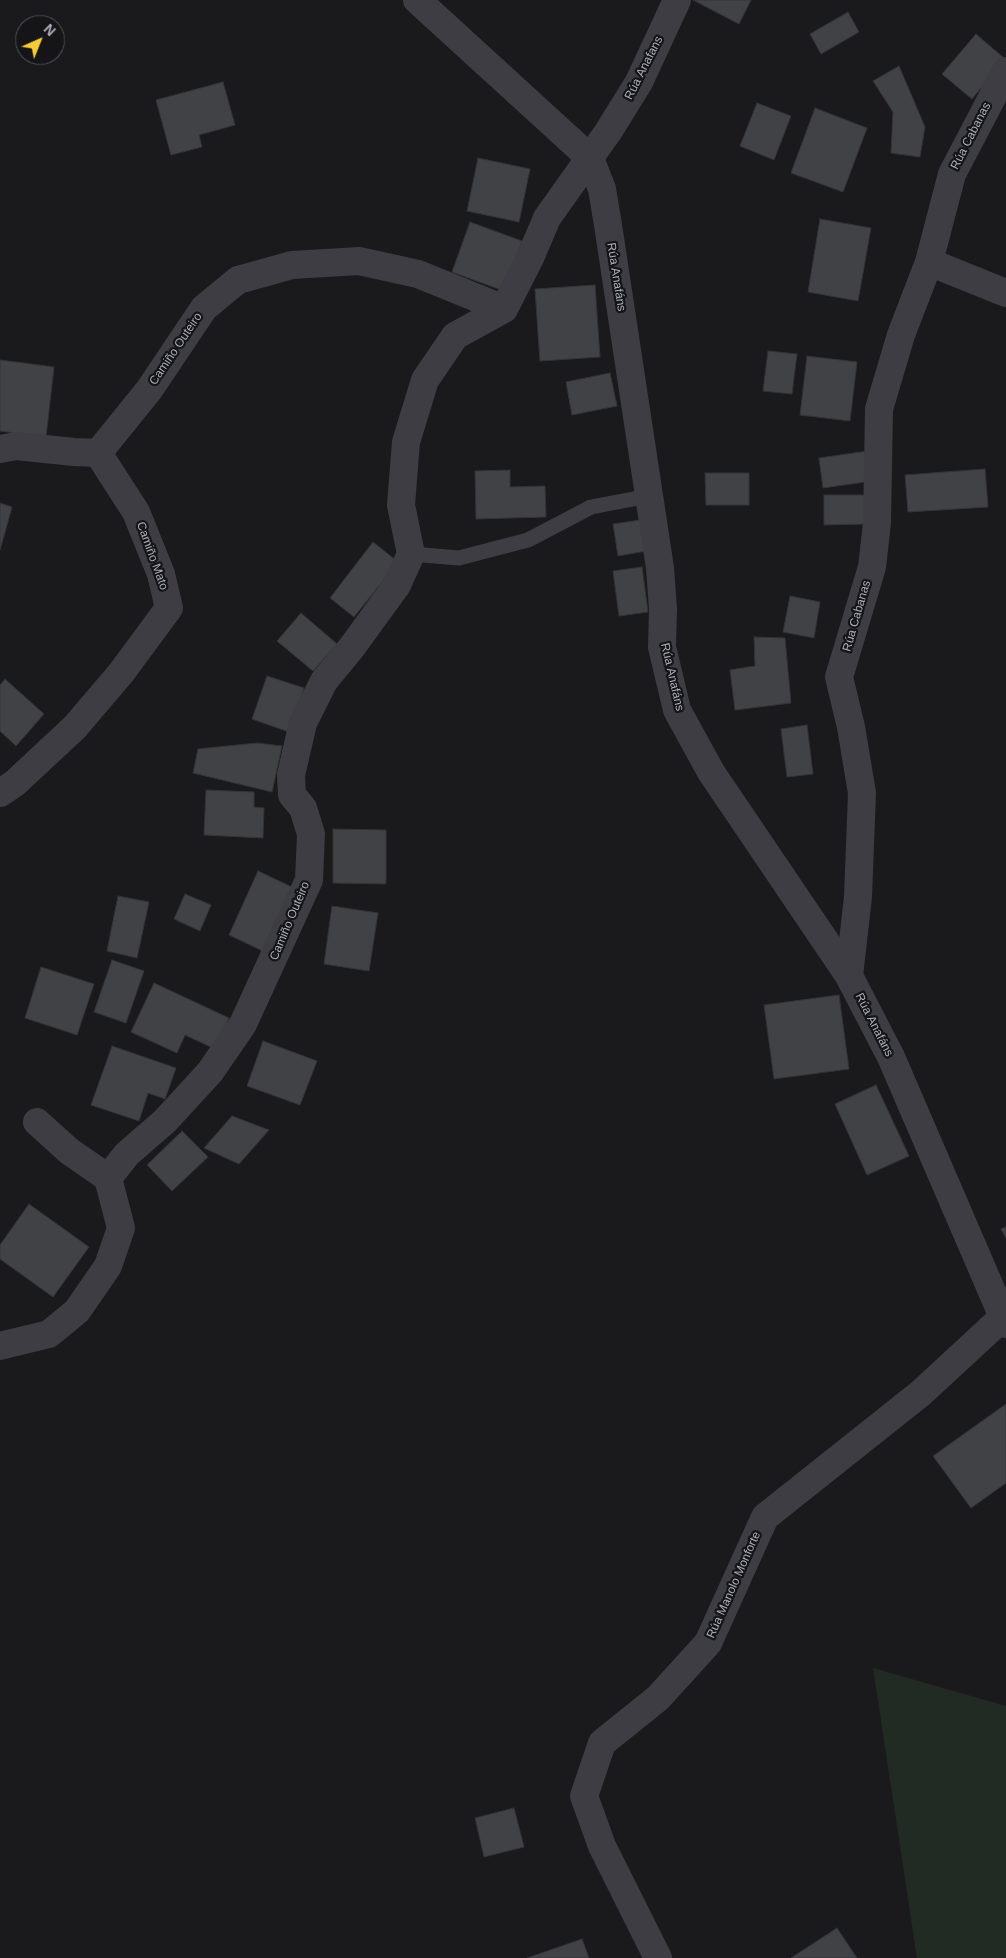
<!DOCTYPE html>
<html>
<head>
<meta charset="utf-8">
<style>
  body { margin:0 }
  #map { position:relative; width:1006px; height:1958px; overflow:hidden; background:#1a1a1c; font-family:Helvetica,sans-serif }
  canvas { display:block }
  .north { position:absolute; left:15px; top:15px; width:50px; height:50px; box-sizing:border-box; background:#151517; border:1px solid #515359; border-radius:50%; rotate:44deg; font-size:14px; font-weight:700; line-height:20px; text-align:center; color:#acafbc }
  .north::after { content:''; display:block; margin:auto; width:18px; height:22px; background:#f6cd38; clip-path:polygon(50% 0,100% 100%,50% 72%,0 100%) }
</style>
</head>
<body>
<div id="map">
<canvas width="1006" height="1958"></canvas>
<div class="north">N</div>
</div>
<script>
const g = document.querySelector('canvas').getContext('2d');
g.lineJoin = 'round';
function paint(path, color) { g.fillStyle = color; g.fill(path, 'evenodd'); }
const toPath = rows => new Path2D(rows.map(r => 'M' + r).join(''));
function strokePath(path, color, width, dash) { g.strokeStyle = color; g.lineWidth = width; g.lineCap = dash ? 'butt' : 'round'; g.setLineDash(dash || []); g.stroke(path); }
function drawText(font, color, halo, rows, align = 'center') {
  g.font = font + ' Helvetica,sans-serif'; g.lineWidth = 4.5; g.setLineDash([]); g.textBaseline = 'middle'; g.strokeStyle = halo; g.fillStyle = color; for (const [text, x, y, turn = 0] of rows) {
    g.save(); g.translate(x, y); g.rotate((+turn || 0) * Math.PI / 180); g.textAlign = isNaN(turn) ? turn : align; if (halo) g.strokeText(text, 0, 0); g.fillText(text, 0, 0); g.restore();
  }
}
const green = toPath([
  [873,1668,1006,1706,1006,1958,917,1958]
]);
const building = toPath([
  [693,0,751,0,739,24,693,0],
  [848,12,859,32,821,54,810,34,848,12],
  [976,34,1005,59,972,99,942,74,976,34],
  [899,66,925,127,920,157,891,153,893,112,873,81,899,66],
  [223,82,235,125,199,135,202,147,171,155,156,100,223,82],
  [757,103,791,116,774,160,740,146,757,103],
  [815,108,867,128,843,192,791,173,815,108],
  [478,158,530,169,519,222,467,211,478,158],
  [820,219,871,228,858,301,808,292,820,219],
  [470,222,522,241,504,291,452,272,470,222],
  [595,285,600,357,540,361,535,289,595,285],
  [768,351,797,354,792,394,763,391,768,351],
  [807,356,857,362,850,421,800,415,807,356],
  [0,360,54,367,46,437,0,431,0,360],
  [610,373,617,406,572,415,566,382,610,373],
  [868,451,872,481,823,488,819,458,868,451],
  [985,469,988,507,908,512,905,475,985,469],
  [510,470,510,487,545,486,546,517,476,519,475,471,510,470],
  [705,473,749,473,749,505,706,505,705,473],
  [824,495,866,495,866,524,824,525,824,495],
  [0,503,12,507,0,550,0,503],
  [640,520,646,551,618,556,613,524,640,520],
  [373,542,398,562,354,617,330,598,373,542],
  [642,567,648,612,619,616,613,571,642,567],
  [790,596,820,602,814,638,783,632,790,596],
  [301,613,337,644,313,671,277,641,301,613],
  [754,637,785,638,791,703,735,710,730,670,755,666,754,637],
  [267,676,304,688,289,732,252,719,267,676],
  [5,679,44,714,16,746,0,731,0,685,5,679],
  [807,725,813,774,787,777,781,729,807,725],
  [257,743,282,746,272,792,193,773,198,749,257,743],
  [206,790,254,792,254,807,264,808,263,838,204,835,206,790],
  [333,829,386,830,386,884,333,883,333,829],
  [258,871,296,889,267,953,229,935,258,871],
  [185,894,211,905,200,931,174,919,185,894],
  [118,896,149,902,137,958,107,951,118,896],
  [332,906,378,913,369,971,324,964,332,906],
  [112,960,144,971,126,1023,94,1012,112,960],
  [41,967,94,984,77,1035,25,1018,41,967],
  [154,983,229,1018,215,1049,185,1035,177,1053,131,1032,154,983],
  [839,995,849,1069,774,1079,764,1005,839,995],
  [263,1041,317,1061,300,1105,247,1086,263,1041],
  [112,1046,176,1068,165,1099,148,1093,139,1121,91,1105,112,1046],
  [876,1085,909,1156,867,1175,835,1104,876,1085],
  [232,1116,269,1130,239,1164,204,1148,232,1116],
  [182,1131,208,1157,172,1191,147,1165,182,1131],
  [29,1204,89,1247,53,1297,0,1259,0,1245,29,1204],
  [1006,1227,1006,1238,1001,1229,1006,1227],
  [1006,1404,1006,1483,971,1508,933,1456,1006,1404],
  [514,1808,524,1847,484,1857,475,1818,514,1808],
  [837,1928,857,1958,791,1958,837,1928],
  [582,1939,589,1958,527,1958,582,1939]
]);
const service = toPath([
  [411,554,459,558,528,540,591,507,649,496]
]);
const minor = toPath([
  [929,262,1006,293],
  [0,449,16,446,74,452,98,453],
  [98,453,149,390,204,308,238,280,292,265,359,261,418,274,504,309],
  [0,793,15,783,75,727,121,673,169,608,161,574,136,512,98,453],
  [849,976,858,897,862,793,851,727,839,677,872,567,877,523,879,409,901,335,929,262,952,174,1006,71],
  [108,1178,127,1154,165,1121,210,1072,243,1024,309,880,311,834,303,808,292,795,291,775,303,723,324,681,352,647,397,585,411,554,401,505,406,442,425,380,455,336,504,309,530,258,547,218,608,132,639,82,677,0],
  [0,1346,49,1334,77,1311,108,1266,121,1228,108,1178,69,1151,37,1122],
  [658,1958,602,1846,584,1796,602,1743,658,1698,708,1643,765,1517,921,1393,1002,1318]
]);
const tertiary = toPath([
  [417,0,590,158,602,189,608,225,660,568,663,609,662,647,677,710,711,772,849,976,891,1057,1006,1324]
]);
const streetNames = [
  ["Rúa Anafans",644,68,-63],
  ["Rúa Cabanas",971,136,-63],
  ["Rúa Anafáns",616,277,81],
  ["Camiño Outeiro",176,349,-56],
  ["Camiño Mato",152,556,70],
  ["Rúa Cabanas",857,616,-74],
  ["Rúa Anafáns",672,677,77],
  ["Camiño Outeiro",290,921,-67],
  ["Rúa Anafáns",874,1025,63],
  ["Rúa Manolo Monforte",734,1585,-66]
];
paint(green, '#212b24');
paint(building, '#414246');
strokePath(building, '#343438', 1);
strokePath(service, '#3d3d43', 15);
strokePath(minor, '#3d3d43', 28);
strokePath(tertiary, '#3d3d43', 28);
drawText('12px', '#acafbc', '#151517', streetNames);
</script>
</body>
</html>
